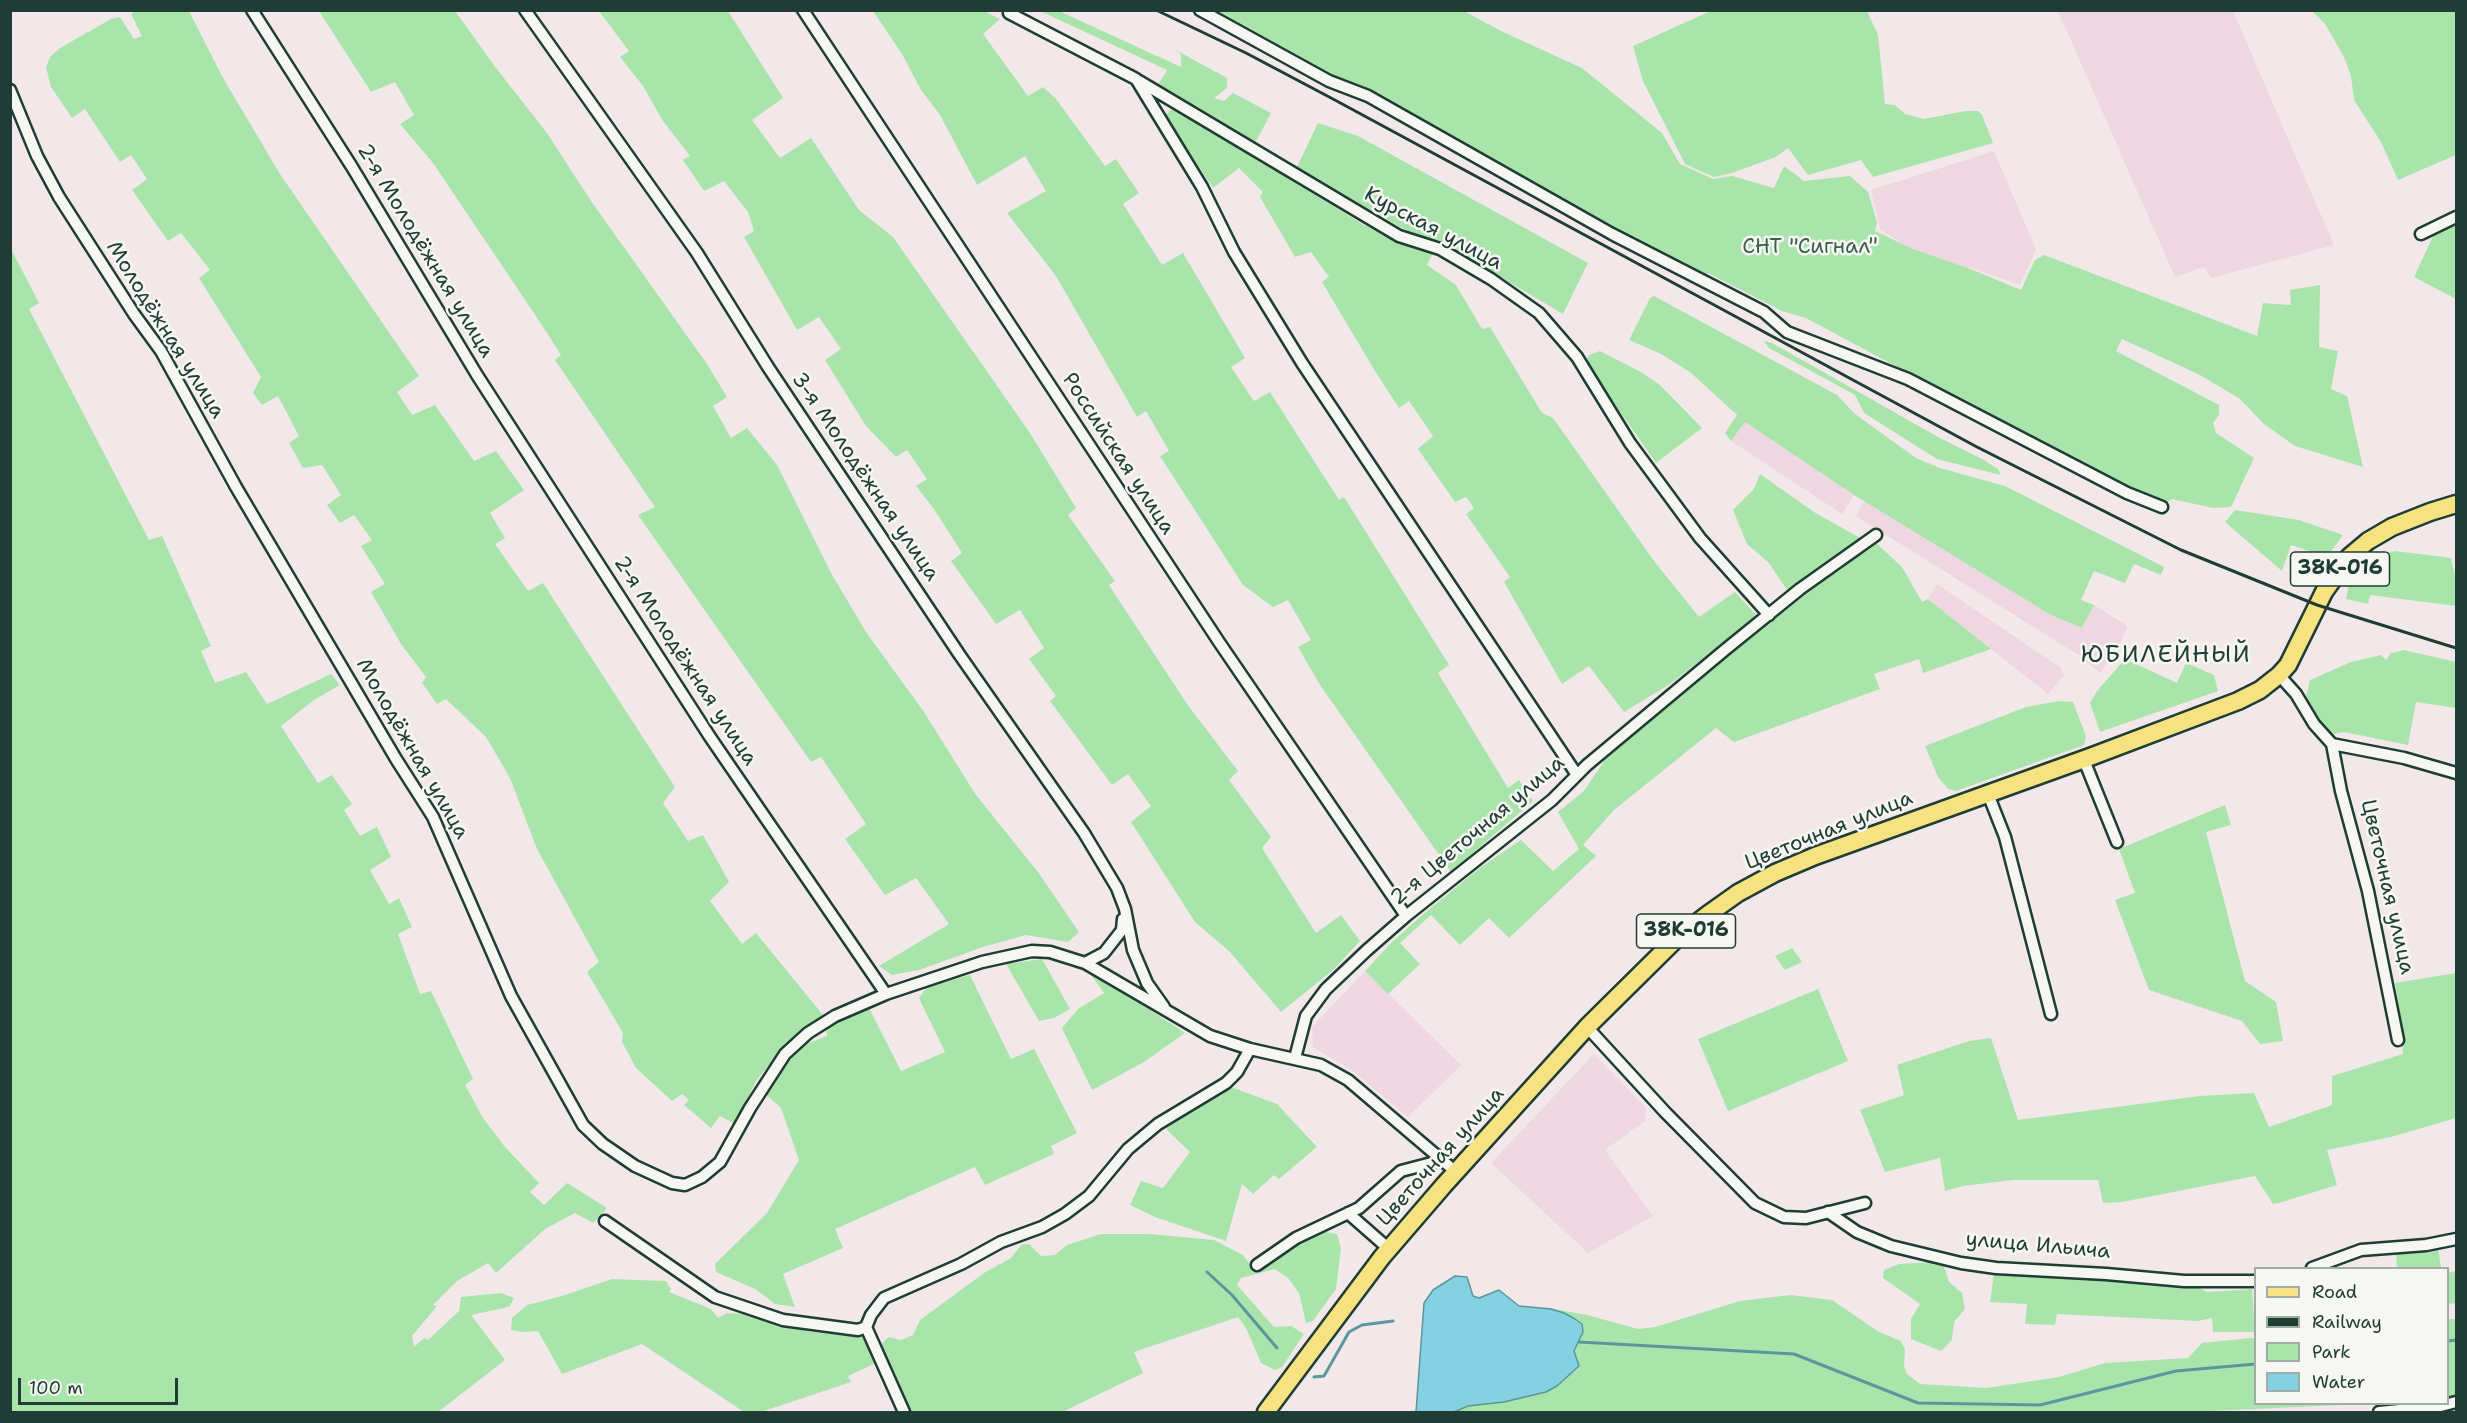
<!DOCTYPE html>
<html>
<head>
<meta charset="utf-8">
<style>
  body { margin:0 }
  #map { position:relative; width:2467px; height:1423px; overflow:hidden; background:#f2e8ea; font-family:"Shantell Sans",sans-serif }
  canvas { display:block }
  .frame { position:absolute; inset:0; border:12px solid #1f3d34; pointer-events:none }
  .legend { position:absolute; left:2254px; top:1267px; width:195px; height:138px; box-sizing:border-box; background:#f6f6f2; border:2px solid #a0aca6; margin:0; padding:8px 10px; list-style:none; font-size:18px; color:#1f3d34 }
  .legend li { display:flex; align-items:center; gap:12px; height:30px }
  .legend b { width:30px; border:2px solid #a0aca6 }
  .scale { position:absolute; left:18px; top:1378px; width:160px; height:27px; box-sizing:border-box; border:3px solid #1f3d34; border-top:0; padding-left:8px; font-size:18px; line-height:21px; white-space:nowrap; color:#1f3d34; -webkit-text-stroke:4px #f6f6f2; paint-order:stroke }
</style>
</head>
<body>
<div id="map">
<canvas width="2467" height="1423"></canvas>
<div class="frame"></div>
<ul class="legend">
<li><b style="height:8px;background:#f7e281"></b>Road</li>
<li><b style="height:8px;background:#1f3d34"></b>Railway</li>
<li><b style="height:16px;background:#a9e5ab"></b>Park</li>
<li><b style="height:16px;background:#83d1e1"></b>Water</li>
</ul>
<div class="scale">100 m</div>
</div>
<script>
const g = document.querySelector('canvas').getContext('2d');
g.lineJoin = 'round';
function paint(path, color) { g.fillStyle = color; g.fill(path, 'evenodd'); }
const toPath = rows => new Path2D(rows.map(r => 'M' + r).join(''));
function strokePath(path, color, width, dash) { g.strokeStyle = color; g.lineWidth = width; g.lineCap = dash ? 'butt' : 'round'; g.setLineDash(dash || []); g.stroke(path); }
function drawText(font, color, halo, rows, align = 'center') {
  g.font = font + ' "Shantell Sans",sans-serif'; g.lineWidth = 5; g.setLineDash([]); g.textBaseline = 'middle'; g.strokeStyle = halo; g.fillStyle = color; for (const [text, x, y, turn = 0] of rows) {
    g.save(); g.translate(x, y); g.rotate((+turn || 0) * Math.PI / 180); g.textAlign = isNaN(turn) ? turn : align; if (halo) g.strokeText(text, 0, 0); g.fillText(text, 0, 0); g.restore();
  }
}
const built = toPath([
  [2058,11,2233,11,2334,245,2211,278,2204,267,2175,277],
  [1994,151,2036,249,2020,285,1970,267,1939,277,1922,257,1880,229,1871,190],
  [1745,422,1854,495,1842,514,1731,441],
  [1865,500,2051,615,2082,627,2094,605,2128,626,2116,651,2100,673,2080,656,1856,516],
  [1937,584,2061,668,2064,676,2048,694,1928,599],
  [1365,971,1461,1065,1408,1117,1353,1071,1313,1047,1312,1027],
  [1594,1054,1646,1108,1645,1121,1605,1150,1653,1216,1588,1253,1491,1163]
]);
const green = toPath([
  [1713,10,1867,11,1878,35,1885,104,1895,105,1905,114,1924,119,1965,111,1978,111,1982,115,1993,143,1873,177,1861,160,1808,175,1788,148,1776,157,1732,173,1714,177,1685,164,1643,81,1633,46],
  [135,11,189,11,223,78,280,174,419,376,397,392,412,415,435,405,474,461,496,451,524,490,490,513,505,538,495,544,528,591,543,583,675,787,663,803,688,841,703,835,729,882,710,901,742,944,756,933,823,1015,784,1046,756,1081,735,1124,720,1116,711,1128,684,1105,689,1100,682,1094,672,1101,636,1068,622,1042,623,1033,587,972,599,962,537,849,510,778,486,737,446,699,437,704,422,683,426,677,401,644,371,592,385,584,361,546,372,540,354,515,340,523,327,505,341,495,322,465,303,468,289,443,299,436,278,396,262,405,253,393,261,377,199,278,210,270,181,233,168,241,132,190,147,179,131,155,120,162,85,109,72,118,51,87,46,67,50,57,60,48,111,19,120,17,134,39,142,36,131,14],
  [319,11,455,11,496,68,547,133,591,201,707,364,727,397,713,406,731,438,747,428,777,465,831,573,866,632,924,712,976,795,1038,872,1079,932,1068,942,1026,935,983,947,919,970,892,975,879,966,949,924,916,878,885,895,845,839,866,824,821,757,811,762,638,515,655,507,555,360,561,355,540,322,433,163,400,124,414,115,395,82,371,92],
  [599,11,728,11,783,98,752,120,780,158,811,138,859,210,893,237,1030,433,1076,508,1068,515,1115,581,1109,585,1187,704,1238,771,1229,780,1271,837,1262,848,1316,933,1341,915,1360,941,1333,970,1281,1012,1230,952,1195,922,1131,822,1151,806,1128,774,1112,785,1050,701,1056,696,1029,659,1044,648,1020,610,996,624,951,561,962,553,934,509,916,486,927,479,907,450,896,457,866,426,825,360,841,349,819,317,797,330,744,237,754,231,748,212,724,181,704,191,683,160,690,156,663,121,643,86,620,57,629,51],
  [873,11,984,11,1000,19,983,34,1028,96,1043,87,1056,99,1105,166,1116,159,1139,193,1123,204,1162,265,1183,253,1245,358,1231,367,1254,401,1270,392,1339,500,1344,497,1449,665,1438,673,1508,788,1519,780,1533,801,1451,872,1320,685,1298,647,1311,640,1288,600,1273,607,1243,585,1160,456,1169,451,1146,411,1137,417,1056,276,1007,213,1046,191,1025,156,977,185,940,115,921,90,902,54],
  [1040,11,1059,11,1181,67,1181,54,1174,49,1227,78,1227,88,1214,98,1224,101,1233,93,1271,113,1254,145,1162,88,1158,85,1167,70],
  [1209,11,1464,11,1501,31,1582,68,1662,133,1680,164,1713,179,1732,176,1774,188,1784,166,1804,181,1850,176,1868,192,1877,222,1875,231,1913,249,1973,270,2021,290,2035,260,2044,255,2257,336,2263,303,2291,305,2290,290,2320,285,2319,347,2338,351,2331,389,2347,396,2363,467,2295,446,2264,424,2240,399,2200,375,2122,339,2116,351,2219,405,2219,415,2213,423,2216,433,2254,458,2231,507,2213,508,2172,499,2168,502,2159,502,2106,479,1806,318,1782,311,1708,273,1705,278,1525,178,1333,80],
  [2312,11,2456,11,2456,155,2398,180,2381,142,2354,100,2351,76,2344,57,2325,24],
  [1173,108,1364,225,1396,241,1433,253,1427,265,1456,285,1482,329,1490,327,1542,413,1553,418,1654,561,1699,617,1735,592,1757,616,1670,684,1624,712,1589,666,1562,684,1504,582,1510,577,1466,514,1474,508,1466,497,1455,502,1418,449,1433,436,1409,401,1399,408,1375,371,1322,282,1329,277,1311,252,1295,257,1260,197,1263,192,1239,168,1213,188,1164,116],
  [1318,123,1358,136,1588,263,1563,314,1438,240,1419,238,1297,167],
  [2456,224,2456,299,2414,277,2434,234],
  [10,247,39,303,29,309,149,540,162,536,211,646,201,651,215,683,246,672,267,704,331,674,340,685,314,700,281,726,318,783,332,775,352,804,344,810,360,836,377,827,391,857,370,870,389,904,399,898,412,927,398,934,420,994,431,991,473,1079,465,1085,483,1118,505,1147,539,1183,530,1192,544,1205,567,1183,607,1208,593,1223,575,1213,545,1229,496,1273,488,1263,457,1281,433,1305,437,1306,412,1336,414,1347,424,1338,428,1340,459,1311,461,1297,501,1293,514,1298,510,1306,504,1308,471,1315,505,1360,438,1412,11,1412],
  [1654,296,1837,395,1855,414,1916,458,1940,468,2005,486,2164,567,2161,575,2134,564,2125,583,2094,571,2081,600,2094,605,2082,628,2051,615,1854,495,1745,422,1731,441,1725,433,1737,415,1690,372,1661,354,1629,340,1650,298],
  [1764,341,1772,343,1940,438,1984,460,1998,469,2001,475,1937,459,1864,413,1855,395,1769,348],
  [1600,351,1641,372,1660,385,1702,428,1656,463,1585,362,1589,355],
  [1760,474,1814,512,1860,538,1789,593,1769,563,1747,544,1733,510,1754,489],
  [2235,510,2299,520,2343,535,2327,557,2291,545,2282,571,2225,522],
  [1875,542,1902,567,1922,602,1928,599,1991,649,1923,673,1919,659,1874,674,1880,689,1734,742,1716,728,1614,810,1583,845,1596,856,1509,938,1489,918,1460,945,1431,915,1400,943,1420,964,1388,994,1365,971,1392,942,1427,911,1481,867,1521,840,1553,871,1579,849,1558,812,1584,791,1605,760,1644,726,1791,605],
  [2395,551,2451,558,2456,580,2456,606,2370,595,2368,604,2346,599,2351,574,2361,563,2377,555],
  [2404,650,2456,662,2456,708,2416,702,2408,745,2344,732,2333,734,2324,730,2305,701,2310,680,2351,662,2381,655,2386,660,2391,653],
  [2125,659,2177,683,2186,663,2214,675,2218,691,2100,732,2090,703,2097,691],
  [2059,701,2073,702,2086,736,2084,745,1956,791,1948,789,1938,777,1925,746,2026,707],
  [2225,805,2231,825,2206,832,2245,981,2276,1002,2283,1041,2260,1044,2242,1021,2149,990,2115,900,2135,893,2119,849],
  [1792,948,1802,962,1785,970,1775,956],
  [1042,959,1070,1009,1054,1018,1039,1021,1006,964],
  [1086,968,1185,1033,1144,1062,1092,1090,1062,1028,1078,1009,1104,993],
  [2456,973,2456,1118,2391,1137,2327,1150,2337,1185,2279,1203,2273,1204,2255,1176,2122,1202,2103,1203,2098,1180,2013,1180,1963,1186,1945,1191,1940,1158,1885,1172,1860,1110,1904,1095,1897,1065,1969,1041,1991,1038,2018,1120,2200,1096,2254,1093,2269,1127,2332,1105,2332,1076,2403,1054,2401,1022,2395,983],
  [970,975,1011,1059,1034,1049,1077,1133,1051,1146,1054,1154,985,1185,975,1167,835,1229,843,1248,783,1274,795,1307,775,1304,755,1289,716,1272,715,1264,767,1213,799,1160,781,1108,765,1094,798,1047,827,1036,826,1026,869,1008,901,1071,945,1052,919,998,927,987],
  [1818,989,1848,1061,1728,1111,1698,1039],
  [1231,1087,1277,1104,1317,1147,1279,1179,1274,1175,1253,1194,1242,1184,1226,1241,1155,1217,1130,1205,1141,1181,1163,1188,1190,1152,1167,1130,1167,1124],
  [1321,1231,1337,1234,1341,1249,1336,1289,1313,1321,1306,1323,1299,1293,1288,1278,1275,1269,1241,1278,1237,1285,1274,1327,1291,1326,1304,1334,1282,1367,1275,1370,1261,1363,1246,1328,1238,1317,1134,1352,1143,1373,1062,1412,909,1412,881,1344,889,1337,901,1340,913,1335,920,1320,984,1273,1011,1258,1022,1244,1029,1244,1041,1256,1055,1255,1067,1245,1101,1234,1150,1234,1214,1240,1243,1255,1252,1267,1267,1265],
  [2438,1247,2441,1268,2397,1268,2396,1250],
  [1933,1262,1944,1266,1949,1282,1962,1293,1965,1309,1954,1322,1952,1340,1941,1351,1911,1339,1911,1319,1920,1304,1883,1278,1884,1270,1899,1264],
  [2456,1271,2456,1303,2448,1304,2448,1273],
  [1994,1274,2105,1274,2194,1285,2207,1292,2252,1289,2255,1332,2213,1332,2212,1318,2198,1321,2057,1314,2055,1325,2025,1324,2027,1304,1990,1302],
  [612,1279,666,1281,671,1289,669,1292,711,1309,718,1318,727,1313,742,1314,812,1332,864,1336,876,1363,848,1376,851,1382,761,1412,744,1412,642,1344,562,1374,538,1331,523,1332,511,1330,512,1318,527,1305,562,1296],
  [1790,1295,1832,1300,1879,1332,1901,1341,1905,1350,1904,1366,1907,1374,1920,1384,1986,1388,2059,1377,2105,1363,2188,1358,2202,1343,2251,1338,2255,1338,2256,1404,2366,1404,2187,1412,1454,1412,1468,1406,1504,1402,1557,1386,1579,1367,1574,1351,1579,1342,1581,1324,1564,1313,1538,1306,1587,1315,1638,1329,1655,1327,1740,1301],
  [2448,1319,2456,1319,2456,1396,2448,1398]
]);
const water = toPath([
  [1455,1276,1467,1277,1473,1296,1479,1298,1499,1290,1519,1306,1551,1309,1564,1313,1575,1319,1582,1324,1583,1332,1574,1351,1579,1366,1557,1386,1546,1392,1504,1402,1468,1406,1454,1412,1416,1412,1424,1303,1433,1290,1455,1276]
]);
const stream = toPath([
  [1207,1272,1232,1295,1277,1348],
  [2448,1341,2456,1340],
  [1579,1342,1794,1354,1918,1403,2040,1405,2176,1371,2256,1364],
  [1314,1377,1324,1376,1349,1332,1362,1325,1393,1321]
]);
const minor = toPath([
  [252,10,352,167,477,375,710,737,886,994],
  [525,10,697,253,768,367,959,654,1084,833,1117,888,1125,909,1133,950,1147,983,1164,1007],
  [803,10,1219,642,1406,916],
  [1200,10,1329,81,1368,96,1612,234,1764,312,1787,332,1908,379,2127,493,2162,507],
  [1009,13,1136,79,1202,187,1234,252,1302,363,1577,775],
  [1139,81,1399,236,1440,249,1491,279,1539,313,1577,357,1630,443,1700,538,1769,615],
  [10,90,37,156,59,197,134,314,161,351,236,487,396,759,433,817,511,996,583,1125,603,1144,635,1166,672,1183,685,1185,702,1177,720,1162,750,1108,785,1054,808,1033,835,1016,886,994,982,962,1032,951,1050,952,1085,963,1210,1036,1250,1049,1321,1065,1348,1080,1456,1172],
  [2421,234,2456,217],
  [2279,675,2296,694,2314,724,2332,744,2404,758,2456,773],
  [2332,744,2341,791,2368,891,2398,1040],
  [2084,760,2117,842],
  [1988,794,2005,837,2051,1014],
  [1085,963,1104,953,1122,930,1123,919],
  [1587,1027,1665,1112,1755,1203,1784,1217,1806,1218,1865,1203],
  [1295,1058,1306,1016,1326,989,1366,951,1406,916,1552,800,1587,765,1726,649,1800,589,1876,535],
  [1828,1212,1857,1232,1891,1246,1961,1263,1996,1268,2106,1274,2184,1281,2256,1281],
  [1348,1213,1389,1249],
  [605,1221,715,1297,783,1320,858,1330,866,1327,871,1315,884,1298,961,1264,1001,1242,1042,1227,1065,1214,1089,1196,1128,1149,1158,1124,1226,1083,1237,1072,1250,1049],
  [1257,1265,1296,1238,1359,1208,1401,1171,1443,1160],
  [2312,1268,2361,1250,2426,1245,2456,1239],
  [866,1327,904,1412],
  [2379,1412,2441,1406,2456,1402]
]);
const primary = toPath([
  [1266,1412,1382,1257,1444,1185,1587,1027,1675,940,1707,915,1738,893,1775,873,1815,856,2090,757,2238,701,2260,690,2279,675,2288,665,2324,592,2349,557,2368,541,2392,527,2430,512,2456,504]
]);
const rail = toPath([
  [1156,10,1246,53,1333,99,1977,447,2181,550,2317,605,2456,648]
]);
const shields = [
  [2340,569,99],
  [1686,931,99]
];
const shieldNames = [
  ["38К-016",2340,569],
  ["38К-016",1686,931]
];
const streetNames = [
  ["Курская улица",1433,229,28],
  ["2-я Молодёжная улица",425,251,59],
  ["Молодёжная улица",165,330,58],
  ["Российская улица",1118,454,57],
  ["3-я Молодёжная улица",865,477,56],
  ["2-я Молодёжная улица",685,661,57],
  ["Молодёжная улица",412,749,60],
  ["2-я Цветочная улица",1478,831,-40],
  ["Цветочная улица",1829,831,-22],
  ["Цветочная улица",2387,887,77],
  ["Цветочная улица",1441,1157,-48],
  ["улица Ильича",2038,1246,5]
];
const parkNames = [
  ["СНТ \"Сигнал\"",1810,248]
];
const quarterNames = [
  ["ЮБИЛЕЙНЫЙ",2166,656]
];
paint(built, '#eed7e0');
paint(green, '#a9e5ab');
paint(water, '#83d1e1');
strokePath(water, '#5b969c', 1.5);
strokePath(stream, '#5b969c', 3);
strokePath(minor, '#1f3d34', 15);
strokePath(primary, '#1f3d34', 21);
strokePath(minor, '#f6f6f2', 10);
strokePath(primary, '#f7e281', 16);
strokePath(rail, '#1f3d34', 3);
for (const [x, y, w] of shields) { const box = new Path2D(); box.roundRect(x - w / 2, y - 17, w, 34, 4.5); g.fillStyle = '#f6f6f2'; g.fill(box); strokePath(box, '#1f3d34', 1.5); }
drawText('bold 20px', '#1f3d34', null, shieldNames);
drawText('21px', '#1f3d34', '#f6f6f2', streetNames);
drawText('21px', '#3b5f4c', '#f6f6f2', parkNames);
g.letterSpacing = '1.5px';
drawText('24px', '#1f3d34', '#f6f6f2', quarterNames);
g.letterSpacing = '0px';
</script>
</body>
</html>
